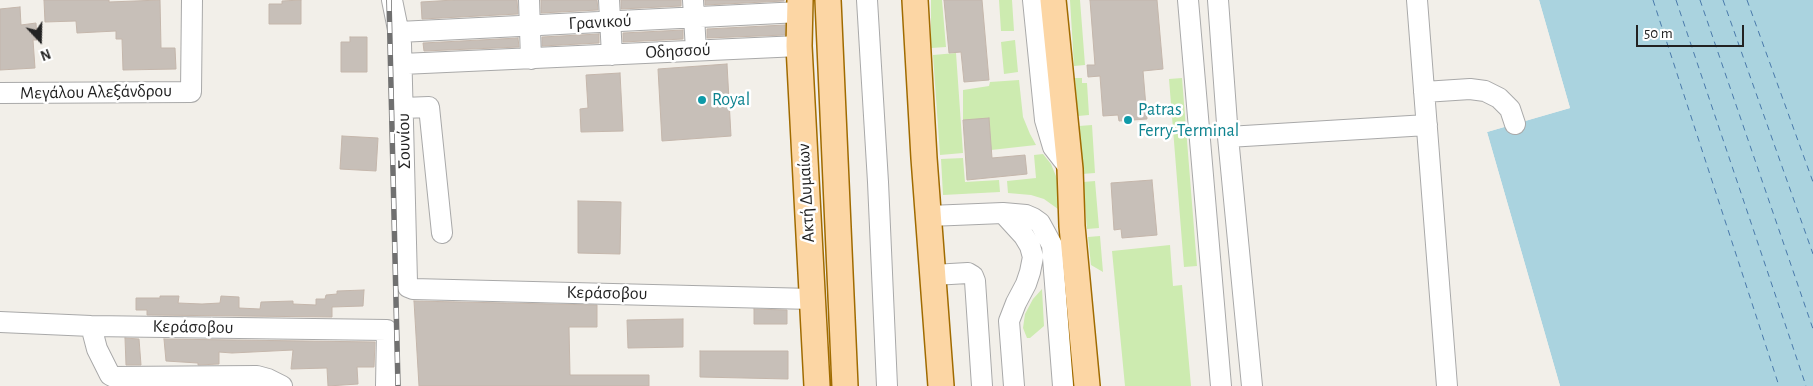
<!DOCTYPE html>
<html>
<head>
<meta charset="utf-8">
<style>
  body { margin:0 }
  #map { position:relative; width:1813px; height:386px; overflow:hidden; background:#f2efe9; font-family:"Alegreya Sans",sans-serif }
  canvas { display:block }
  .north { position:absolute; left:15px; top:15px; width:50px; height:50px; -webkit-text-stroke:4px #fff; paint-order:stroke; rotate:159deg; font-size:14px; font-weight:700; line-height:20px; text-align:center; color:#222 }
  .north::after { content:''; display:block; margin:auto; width:18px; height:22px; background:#222; clip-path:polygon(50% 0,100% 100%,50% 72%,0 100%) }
  .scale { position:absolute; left:1636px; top:25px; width:108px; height:22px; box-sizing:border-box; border:2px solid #222; border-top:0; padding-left:6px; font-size:15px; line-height:18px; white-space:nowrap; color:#222; -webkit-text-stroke:4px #fff; paint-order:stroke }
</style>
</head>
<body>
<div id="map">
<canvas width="1813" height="386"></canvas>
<div class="north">N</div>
<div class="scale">50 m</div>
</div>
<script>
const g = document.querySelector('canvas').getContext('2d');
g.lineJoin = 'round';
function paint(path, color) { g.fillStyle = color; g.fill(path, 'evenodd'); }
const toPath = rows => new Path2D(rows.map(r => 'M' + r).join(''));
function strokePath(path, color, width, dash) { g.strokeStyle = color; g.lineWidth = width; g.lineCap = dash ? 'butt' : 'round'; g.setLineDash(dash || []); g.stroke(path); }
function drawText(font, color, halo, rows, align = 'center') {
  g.font = font + ' "Alegreya Sans",sans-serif'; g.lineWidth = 5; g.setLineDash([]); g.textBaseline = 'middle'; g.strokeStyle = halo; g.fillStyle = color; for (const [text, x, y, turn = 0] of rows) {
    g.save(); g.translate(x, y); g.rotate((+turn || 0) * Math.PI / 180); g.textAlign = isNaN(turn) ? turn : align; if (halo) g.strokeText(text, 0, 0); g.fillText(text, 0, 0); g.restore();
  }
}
const grass = toPath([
  [931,0,942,0,946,47,931,48],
  [999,0,1012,0,1014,31,1001,31],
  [1070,0,1080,0,1085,65,1074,66],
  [1015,40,1018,72,1004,74,1001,42],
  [956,53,963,153,940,155,933,55],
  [1075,78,1082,78,1082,83,1087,83,1089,115,1078,116],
  [1182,78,1197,266,1184,267,1169,79],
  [1019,80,1023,117,1030,134,1036,145,991,150,963,120,963,90,989,86,990,82],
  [1092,125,1095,173,1082,174,1079,126],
  [1043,154,1051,164,1058,181,1061,208,1058,209,1044,199,1031,195,1008,193,1007,181,1036,178,1034,155],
  [963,158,965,182,999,180,1000,192,943,195,941,159],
  [1095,181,1099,228,1087,229,1083,182],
  [1100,236,1103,272,1091,265,1088,237],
  [1170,245,1173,286,1182,285,1191,386,1125,386,1112,251],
  [1042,289,1044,326,1030,338,1027,338,1023,328,1025,314,1033,299]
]);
const water = toPath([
  [1539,0,1813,0,1813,386,1560,386,1487,132,1570,108]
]);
const pier = toPath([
  [1536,0,1539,0,1570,108,1487,132,1560,386,1557,386,1484,132,1486,129,1567,106]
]);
const ferry = toPath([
  [1653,0,1779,386],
  [1676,0,1806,386],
  [1700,0,1813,329],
  [1723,0,1813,254],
  [1747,0,1813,182]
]);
const building = toPath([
  [44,0,109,0,109,2,160,0,161,48,175,48,176,69,123,70,122,39,116,39,116,31,77,33,76,21,45,22,44,0],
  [301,0,301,24,269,24,269,4,282,4,282,1,301,0],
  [454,0,517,0,518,14,422,19,421,2,454,0],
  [541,0,597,0,598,10,541,13,541,0],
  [621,0,681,0,681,6,621,9,621,0],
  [705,0,784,0,784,1,705,5,705,0],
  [944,0,982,0,989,80,964,82,961,52,949,53,944,0],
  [1090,0,1157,0,1163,69,1143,71,1147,119,1119,121,1118,115,1103,116,1100,76,1088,77,1087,65,1095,65,1090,0],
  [20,7,21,25,36,23,37,40,33,40,35,68,0,70,0,9,20,7],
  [785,25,785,35,707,38,707,29,785,25],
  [683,30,683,39,623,42,623,33,683,30],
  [599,34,599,43,542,46,542,37,599,34],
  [350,37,367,37,367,72,341,72,341,42,350,42,350,37],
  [518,38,519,47,424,51,423,43,518,38],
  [727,64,731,136,662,141,658,69,727,64],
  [620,73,623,131,581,132,580,109,588,108,586,75,620,73],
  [989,118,992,158,1025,155,1027,174,967,180,963,120,989,118],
  [342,136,378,138,376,171,340,169,342,136],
  [1152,180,1157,235,1122,238,1121,229,1114,230,1111,183,1152,180],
  [578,201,621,202,620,254,578,253,578,201],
  [364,290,363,306,332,307,332,317,147,315,147,310,136,310,136,298,160,298,160,296,179,296,178,303,202,304,220,303,221,296,239,297,239,308,260,309,261,302,293,301,293,304,316,305,316,299,325,299,326,295,337,294,337,291,364,290],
  [414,301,597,305,597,327,569,327,570,375,649,375,649,386,419,386,414,301],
  [754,309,787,310,787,324,754,324,754,309],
  [683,319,683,347,628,348,627,320,683,319],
  [125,338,139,339,141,365,126,365,125,338],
  [164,339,375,342,374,367,357,367,358,384,328,386,327,368,291,369,293,350,232,353,219,352,219,364,198,365,198,363,166,361,164,339],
  [700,351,788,351,788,379,700,377,700,351]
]);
const minor = toPath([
  [392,0,401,44,407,282,408,287,413,289,812,299],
  [529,0,531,59],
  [609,0,612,55],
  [693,0,696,50],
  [867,0,878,182,887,386],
  [1033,0,1045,120,1053,147,1070,169],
  [1188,0,1221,386],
  [1218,0,1228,137,1252,386],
  [1417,0,1447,386],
  [399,32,800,12],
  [402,64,799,46],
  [1424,92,1470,89,1485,91,1499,98,1510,109,1515,124],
  [0,93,191,92,192,0],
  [403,108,429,107,442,233],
  [1228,137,1427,125],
  [1003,213,1024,236,1030,246,1033,257,1030,272,1026,284,1016,303,1009,321,1014,386],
  [929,216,1003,213,1026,215,1033,218,1040,223,1052,245,1063,386],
  [933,275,968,273,973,276,975,281,982,386],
  [0,322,91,326,387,330,386,386],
  [91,326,97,349,110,375,114,377,257,376,268,379,282,386]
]);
const major = toPath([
  [800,0,799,46,817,386],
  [828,0,845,386],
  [915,0,924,158,941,386],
  [1053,0,1070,169,1072,226,1087,386]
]);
const rail = toPath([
  [389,0,398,386]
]);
const markers = [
  [702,100,5,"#0f9aa8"],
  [1128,120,5,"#0f9aa8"]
];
const streetNames = [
  ["Γρανικού",600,22,-3],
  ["Οδησσού",678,51,-3],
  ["Μεγάλου Αλεξάνδρου",96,92,-1],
  ["Σουνίου",404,141,-91],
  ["Ακτή Δυμαίων",806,193,-93],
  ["Κεράσοβου",607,293,1],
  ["Κεράσοβου",193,327,1]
];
const cultureNames = [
  ["Royal",712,100],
  ["Patras",1138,110],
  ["Ferry-Terminal",1138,131]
];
paint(grass, '#cdebb0');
paint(water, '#aad3df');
paint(pier, '#f2efe9');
strokePath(ferry, '#4a7aab', 1, [6, 5]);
paint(building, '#c7bfb8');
strokePath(building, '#c4b6ab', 1);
strokePath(minor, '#a9a9a9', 22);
strokePath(major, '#a06b00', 28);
strokePath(minor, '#fff', 20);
strokePath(major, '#fcd6a4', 25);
strokePath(rail, '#707070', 5.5);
strokePath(rail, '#fff', 4, [11]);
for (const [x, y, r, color] of markers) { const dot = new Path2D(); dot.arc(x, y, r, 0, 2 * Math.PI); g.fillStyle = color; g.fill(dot); strokePath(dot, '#fff', 2); }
drawText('18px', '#222', '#fff', streetNames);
drawText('18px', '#0d838f', '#fff', cultureNames, 'left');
</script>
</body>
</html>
